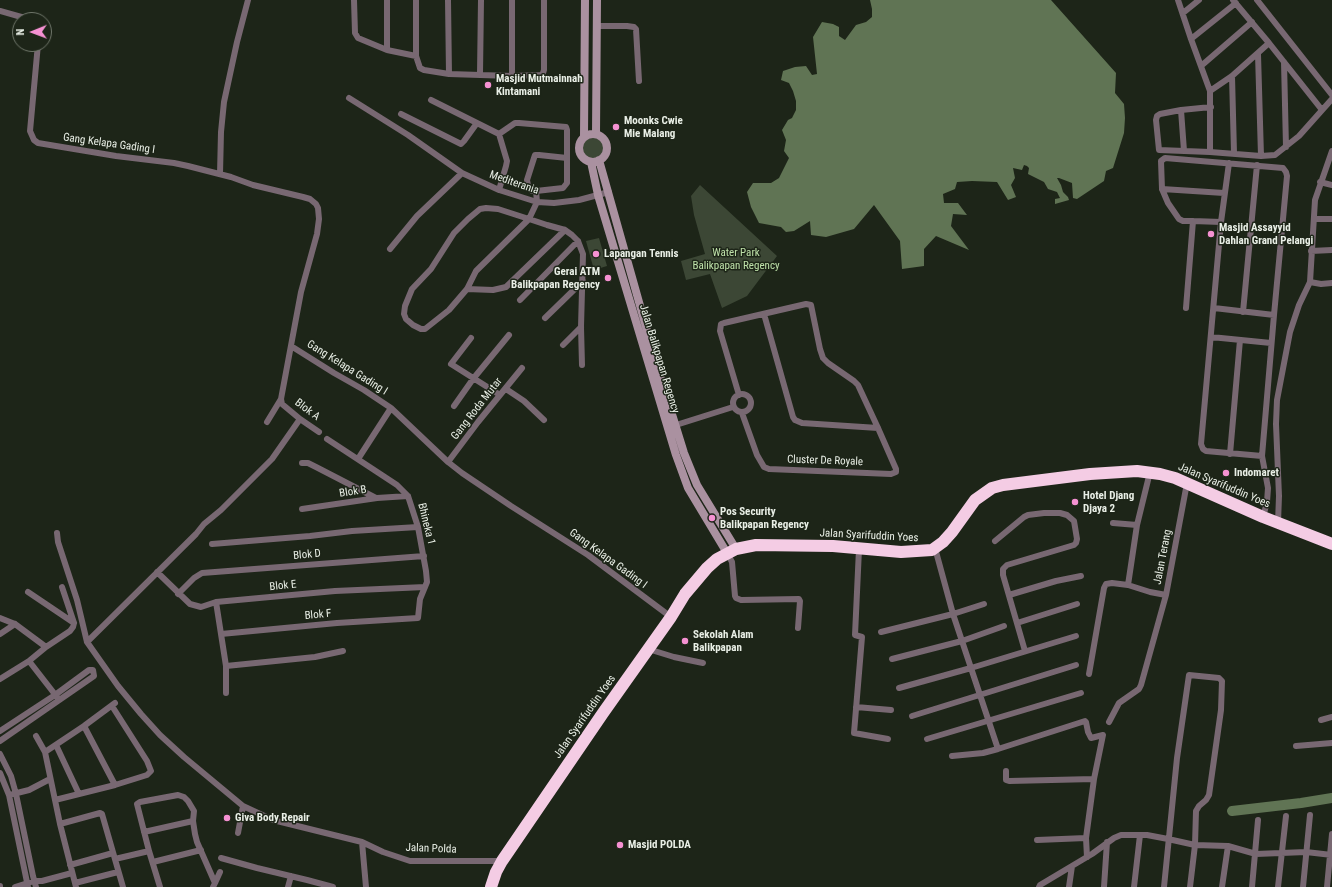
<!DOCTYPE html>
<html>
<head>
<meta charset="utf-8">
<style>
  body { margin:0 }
  #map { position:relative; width:1332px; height:887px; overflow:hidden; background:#1d2518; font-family:"Roboto Condensed",sans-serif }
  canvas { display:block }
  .north { position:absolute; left:12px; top:12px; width:40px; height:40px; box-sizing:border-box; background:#1d2518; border:1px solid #6f766a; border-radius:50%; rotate:269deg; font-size:11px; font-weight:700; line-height:16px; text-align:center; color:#e9efe6 }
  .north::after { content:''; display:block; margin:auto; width:14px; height:18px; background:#f591d2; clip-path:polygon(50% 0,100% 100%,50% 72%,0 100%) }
</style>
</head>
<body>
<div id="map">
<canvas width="1332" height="887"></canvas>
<div class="north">N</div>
</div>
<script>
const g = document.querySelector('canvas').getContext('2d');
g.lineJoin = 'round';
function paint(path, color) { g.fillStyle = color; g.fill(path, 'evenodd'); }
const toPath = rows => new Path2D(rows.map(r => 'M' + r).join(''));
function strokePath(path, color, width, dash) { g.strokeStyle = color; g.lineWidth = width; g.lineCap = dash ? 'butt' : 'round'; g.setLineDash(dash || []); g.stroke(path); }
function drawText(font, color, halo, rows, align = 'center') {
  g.font = font + ' "Roboto Condensed",sans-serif'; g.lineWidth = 3; g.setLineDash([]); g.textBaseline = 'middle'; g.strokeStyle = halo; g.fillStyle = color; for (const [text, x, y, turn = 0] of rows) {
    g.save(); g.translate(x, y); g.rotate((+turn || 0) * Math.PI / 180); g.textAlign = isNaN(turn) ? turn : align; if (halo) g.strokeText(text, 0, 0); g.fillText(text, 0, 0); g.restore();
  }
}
const green = toPath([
  '582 149a11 11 0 1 1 22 0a11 11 0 1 1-22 0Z',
  [700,185,777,256,747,296,722,308,710,274,686,280,681,261,705,254,694,215,691,196],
  [599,238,607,266,594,270,586,241]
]);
const water = toPath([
  [870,0,1051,0,1116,73,1115,93,1124,104,1125,118,1124,133,1113,168,1106,171,1104,181,1077,199,1073,198,1072,183,1059,178,1057,178,1061,185,1063,192,1068,197,1069,200,1055,204,1055,199,1060,198,1057,192,1048,189,1044,182,1028,174,1029,168,1027,166,1024,165,1022,170,1013,168,1015,178,1011,185,1016,197,1008,200,997,182,972,181,957,182,955,189,943,194,944,203,958,203,967,215,953,214,951,226,969,250,936,236,924,249,924,266,902,269,900,241,874,205,854,229,826,237,811,235,810,221,794,231,786,232,781,227,759,223,751,207,747,192,753,183,771,183,779,178,789,158,784,151,786,140,782,130,788,120,792,118,796,110,796,101,793,91,789,83,781,80,783,71,795,67,806,66,812,75,817,74,813,37,822,22,833,24,839,27,839,36,845,40,856,25,866,22,872,17,872,9]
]);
const river = toPath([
  [1232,811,1301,803,1332,798]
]);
const street = toPath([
  [354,0,355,33,358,38,387,50,416,56],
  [387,0,387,50],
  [416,0,416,56,420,68,424,70,449,74,512,76,541,75,543,73,544,70,544,0],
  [448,0,449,74],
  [512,0,512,76],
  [1178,0,1191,39,1210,91],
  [1233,0,1269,43,1322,110],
  [1257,0,1332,95],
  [0,11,32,20],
  [1183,13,1199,0],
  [597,26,627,26,634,27,636,29,639,81],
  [1191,39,1236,3],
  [38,44,30,131,34,140,38,143,116,156,174,163,188,166,231,177,253,185,303,197,310,199,316,204,318,208,319,219,317,234,301,292,281,399,282,404,300,419,319,432],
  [1258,54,1261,156],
  [1284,62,1286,147],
  [1201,66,1252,22],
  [480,74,481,0],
  [1232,76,1234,153],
  [349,98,408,135,462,173,417,216,390,249],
  [431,100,477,123],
  [1211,107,1181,110,1160,114,1157,116,1156,120,1159,150,1210,152,1261,156,1275,155,1299,136,1332,99],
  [1181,110,1184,151],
  [401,114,461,144,464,141,477,123,499,134,507,161,506,166,499,190],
  [499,134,515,123,519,123,566,127,567,130,567,183,563,188,536,191,532,191,528,185,527,180,534,158,535,155,539,155,567,158],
  [1210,152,1210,91,1232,76,1269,43],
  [1229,163,1221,222,1201,444,1203,449,1206,451,1262,456],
  [462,173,499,190,537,202,554,203,579,200,609,192],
  [220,174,221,132,224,102,237,42,248,0],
  [1320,182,1332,185],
  [1162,189,1224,193],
  [536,191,537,202,529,219,476,271,467,289,449,310,425,329,421,329,413,325,406,319,404,314,405,306,412,289,431,269,454,233,468,219,480,209,486,208,498,209,529,219,547,225,565,230,572,235,578,241,583,254,581,327,582,365],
  [1314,219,1332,219],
  [1193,221,1221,222],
  [1311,251,1332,250],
  [1310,282,1321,284,1332,283],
  [467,289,493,290,506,287,565,230],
  [520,300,578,241],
  [1186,308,1193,221,1183,221,1179,219,1168,203,1162,189,1161,161,1165,158,1283,168,1286,172,1287,176,1274,315,1262,456,1268,488,1267,502,1263,517],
  [1214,308,1274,315],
  [1243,312,1257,165],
  [764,314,793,417,795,420,802,423,878,428],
  [545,318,583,281],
  [1211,337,1271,343],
  [471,338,451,364,500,395],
  [563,345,581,327],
  [291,346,334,373,364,390,391,408,448,462,462,473,511,506,588,555,671,617],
  [506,389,524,401,544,420],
  '733 403a9 9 0 1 1 18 0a9 9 0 1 1-18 0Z',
  [739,395,720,331,721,324,724,323,806,304,811,305,820,349,823,358,828,363,854,381,858,385,878,428,896,469,896,472,891,474,769,469,764,467,757,455,742,413],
  [454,406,473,379,509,335],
  [267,422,281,399],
  [676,425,733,407],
  [1230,454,1240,340],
  [358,459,391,408],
  [448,462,478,422,522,368],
  [302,463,308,463,316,467,376,498],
  [302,509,377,498,408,496],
  [1113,523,1137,525],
  [1278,523,1279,496,1276,424,1277,400,1290,332,1299,305,1310,282,1315,200,1332,151],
  [57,533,58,542,77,600,87,642,118,686,141,714,160,735,184,757,243,806,273,820,362,842,366,887],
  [995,541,1024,517,1028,515,1044,513,1060,513,1067,515,1074,521,1077,539,1076,543,1074,545,1007,565,1003,569,1003,575,1025,651],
  [212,544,310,536,352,531,418,527],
  [935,548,953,614,998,749,983,753,952,756],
  [859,549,855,635,862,637,854,733,888,739],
  [727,553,732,562,735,596,736,598,741,600,799,599,800,601,798,628],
  [157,572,190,604,201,607,216,602,335,591,425,587],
  [1128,585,1137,525,1150,472],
  [28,592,74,623],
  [178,594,194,578,202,573,424,556],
  [1009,595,1056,581,1081,576],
  [216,602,226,666,226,693],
  [0,618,15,624,46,647],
  [1017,623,1077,604],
  [881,632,953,614,984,604],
  [0,634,15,624],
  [221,634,337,623,418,618,420,599,427,582,426,571,418,527,408,496,397,485,327,439],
  [87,642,196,534,204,524,221,510,272,459,300,419],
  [648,649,674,657,703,663],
  [892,659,962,641,1004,626],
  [29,661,57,697],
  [226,666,315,657,343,651],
  [1089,674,1104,588,1106,584,1112,583,1128,585,1150,592,1166,595],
  [0,679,29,661,46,647,70,631,73,627,74,623,62,587],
  [899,688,971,668,1076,636],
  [856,707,891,710],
  [912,716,1076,665],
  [1321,720,1332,717],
  [1109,722,1119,703,1139,689,1141,685,1166,595,1187,483],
  [84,726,115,785],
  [0,731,55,695,89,670,93,670,94,676,0,741],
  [36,736,45,752],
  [927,739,1081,693],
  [56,745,79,794],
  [1296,746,1332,743],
  [998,749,1085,721,1086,722,1088,732,1091,738,1103,735,1094,779,1086,838,1087,857],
  [0,754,11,776,16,794,33,876,36,887],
  [1006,771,1006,780,1009,781,1094,779],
  [0,773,9,795,28,887],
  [13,794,29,790,50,779],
  [55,800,115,785,147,775,151,771,147,761,112,706],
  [60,824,100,813,102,814,123,887],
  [144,832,193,821],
  [238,833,243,806],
  [1037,840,1086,838],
  [362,842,383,852,410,861,502,861],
  [221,858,257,868,307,880,333,887],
  [115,859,149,851],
  [153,862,201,850],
  [70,865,113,853],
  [75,883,118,872],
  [215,883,220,872],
  [0,886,0,887],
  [15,887,34,881,42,881,72,873],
  [76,887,60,824,45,752,84,726,115,703],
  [160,887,149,851,137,804,140,802,178,795,184,797,188,801,194,811,193,821,195,834,197,842,215,883,213,887],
  [288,887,291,876],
  [1039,887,1040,885,1092,854,1114,838,1121,835,1147,835,1168,839,1195,845,1228,846,1256,854,1306,852,1332,855],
  [1069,887,1072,866],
  [1104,887,1107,842],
  [1134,887,1140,835],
  [1164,887,1177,758,1189,675,1219,678,1222,681,1221,710,1209,795,1206,800,1199,806,1196,811,1195,845,1190,887],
  [1222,887,1228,846],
  [1252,887,1258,820],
  [1278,887,1286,816],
  [1303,887,1310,815],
  [1327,887,1332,834]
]);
const secondary = toPath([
  '579 148a14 14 0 1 1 28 0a14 14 0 1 1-28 0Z',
  [596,134,597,0],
  [584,136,585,0],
  [599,160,657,366,684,453,697,485,736,549],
  [591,162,598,195,676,455,688,488,727,553]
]);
const highway = toPath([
  [491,887,496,872,502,861,603,713,671,617,685,594,707,568,717,559,736,549,756,545,833,546,901,552,932,550,943,542,952,532,975,500,992,488,1003,485,1090,474,1137,471,1160,474,1175,478,1263,517,1332,544]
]);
const markers = [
  [488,85,4,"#f591d2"],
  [616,127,4,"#f591d2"],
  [1211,234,4,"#f591d2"],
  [596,254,4,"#f591d2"],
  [608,278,4,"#f591d2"],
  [1226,473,4,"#f591d2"],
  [1075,502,4,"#f591d2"],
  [712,518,4,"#f591d2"],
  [685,641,4,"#f591d2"],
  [227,818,4,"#f591d2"],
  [620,845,4,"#f591d2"]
];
const poiNames = [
  ["Masjid Mutmainnah",496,79],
  ["Kintamani",496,92],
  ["Moonks Cwie",624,121],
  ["Mie Malang",624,134],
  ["Masjid Assayyid",1219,228],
  ["Dahlan Grand Pelangi",1219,241],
  ["Lapangan Tennis",604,254],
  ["Gerai ATM",600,272,"right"],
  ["Balikpapan Regency",600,285,"right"],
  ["Indomaret",1234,473],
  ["Hotel Djang",1083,496],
  ["Djaya 2",1083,509],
  ["Pos Security",720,512],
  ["Balikpapan Regency",720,525],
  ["Sekolah Alam",693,635],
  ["Balikpapan",693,648],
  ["Giva Body Repair",235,818],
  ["Masjid POLDA",628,845]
];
const streetNames = [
  ["Gang Kelapa Gading I",109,144,8],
  ["Mediterania",514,183,19],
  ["Jalan Balikpapan Regency",659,359,73],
  ["Gang Kelapa Gading I",347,368,32],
  ["Gang Roda Mutar",477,409,-52],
  ["Blok A",307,410,37],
  ["Cluster De Royale",825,461,2],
  ["Jalan Syarifuddin Yoes",1224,486,23],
  ["Blok B",353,492,-9],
  ["Bhineka 1",426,524,76],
  ["Jalan Syarifuddin Yoes",869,536,3],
  ["Blok D",307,555,-5],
  ["Jalan Terang",1163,557,-79],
  ["Gang Kelapa Gading I",608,559,36],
  ["Blok E",283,586,-6],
  ["Blok F",318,615,-5],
  ["Jalan Syarifuddin Yoes",585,717,-55],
  ["Jalan Polda",431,849,2]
];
const parkNames = [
  ["Water Park",736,253],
  ["Balikpapan Regency",736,266]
];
paint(green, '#3c4735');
paint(water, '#607454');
strokePath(river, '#607454', 10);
strokePath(street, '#786872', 6);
strokePath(secondary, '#aa91a0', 8);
strokePath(highway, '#f4cce4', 12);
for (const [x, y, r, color] of markers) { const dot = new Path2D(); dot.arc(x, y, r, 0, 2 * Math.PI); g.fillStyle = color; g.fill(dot); strokePath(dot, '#1d2518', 1.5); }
drawText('bold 11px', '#e9efe6', '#1d2518', poiNames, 'left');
drawText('11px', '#e9efe6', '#1d2518', streetNames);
drawText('11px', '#bee1a9', '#1d2518', parkNames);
</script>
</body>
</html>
